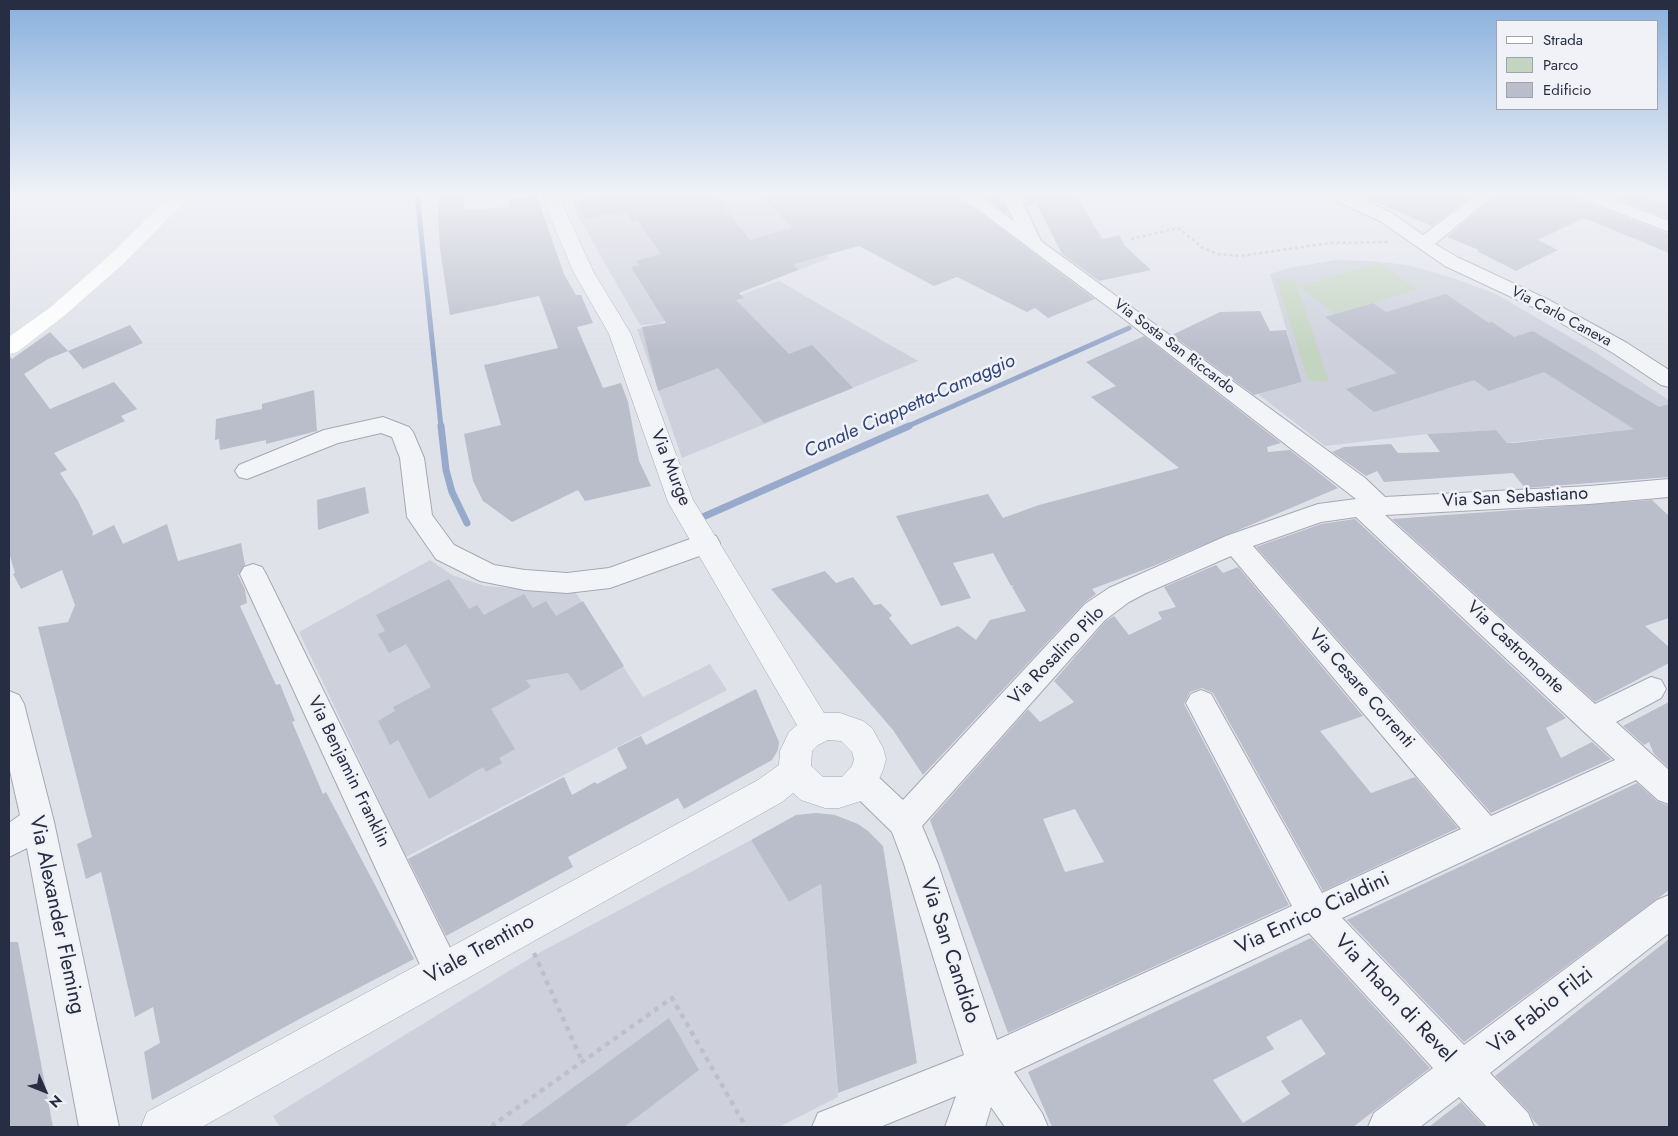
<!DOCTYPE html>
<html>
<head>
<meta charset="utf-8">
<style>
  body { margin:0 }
  #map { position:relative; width:1678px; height:1136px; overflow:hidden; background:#e0e2ea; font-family:Jost,sans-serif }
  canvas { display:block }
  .frame { position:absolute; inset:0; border:10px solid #272d42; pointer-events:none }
  .legend { position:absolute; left:1496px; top:20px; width:162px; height:90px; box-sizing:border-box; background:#f0f2f7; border:1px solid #a0a3af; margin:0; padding:6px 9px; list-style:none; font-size:15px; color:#272d42 }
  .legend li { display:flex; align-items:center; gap:10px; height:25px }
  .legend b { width:25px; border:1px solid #a0a3af }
  .north { position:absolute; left:20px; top:1066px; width:50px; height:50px; -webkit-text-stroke:4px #f0f2f7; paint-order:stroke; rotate:134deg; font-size:14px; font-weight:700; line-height:20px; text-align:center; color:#272d42 }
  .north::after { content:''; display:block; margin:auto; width:18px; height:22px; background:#272d42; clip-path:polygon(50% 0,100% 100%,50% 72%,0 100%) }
</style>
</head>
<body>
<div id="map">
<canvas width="1678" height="1136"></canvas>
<div class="frame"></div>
<ul class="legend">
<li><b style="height:6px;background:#fff"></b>Strada</li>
<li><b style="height:14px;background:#c3d4c0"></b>Parco</li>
<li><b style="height:14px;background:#babdca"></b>Edificio</li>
</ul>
<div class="north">N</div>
</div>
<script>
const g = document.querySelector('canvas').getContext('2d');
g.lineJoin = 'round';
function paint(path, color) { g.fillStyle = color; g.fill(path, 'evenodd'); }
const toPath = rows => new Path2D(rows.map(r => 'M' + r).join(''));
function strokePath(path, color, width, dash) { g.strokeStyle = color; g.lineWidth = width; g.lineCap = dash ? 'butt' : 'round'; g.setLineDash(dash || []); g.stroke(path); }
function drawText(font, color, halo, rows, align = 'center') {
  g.font = font + ' Jost,sans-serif'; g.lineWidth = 5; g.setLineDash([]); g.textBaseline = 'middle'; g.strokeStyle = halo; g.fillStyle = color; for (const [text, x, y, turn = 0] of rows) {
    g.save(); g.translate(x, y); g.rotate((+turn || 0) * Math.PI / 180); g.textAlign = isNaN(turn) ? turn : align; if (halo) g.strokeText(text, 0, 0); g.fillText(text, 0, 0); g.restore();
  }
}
const built = toPath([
  [571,194,879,194,815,244,830,258,657,324,640,325,578,216],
  [1336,260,1371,261,1408,265,1453,278,1496,294,1587,347,1669,400,1669,425,1507,443,1496,430,1427,434,1325,446,1258,394,1302,382,1270,274,1289,268],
  [779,281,918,361,682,458,637,329,654,327],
  [430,560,452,575,485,586,576,593,643,697,710,664,727,690,406,857,299,632],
  [751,840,789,902,821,884,838,1097,779,1127,280,1127,273,1116,535,955]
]);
const green = toPath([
  [1379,263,1417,289,1335,314,1299,286],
  [1276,279,1295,280,1329,382,1308,380]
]);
const streamFar1 = toPath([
  [417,194,441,427],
  [906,427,1129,328]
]);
const stream = toPath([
  [441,426,446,470,452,492,467,523],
  [705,516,909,426]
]);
const building = toPath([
  [440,194,465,194,463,210,509,207,509,198,536,194,564,274,576,295,581,295,593,323,577,327,603,388,621,383,628,402,639,461,651,486,585,501,578,490,512,522,483,501,473,481,464,434,501,425,484,365,558,348,539,296,450,315,440,249,438,215],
  [614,194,714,194,750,240,792,228,760,194,955,194,1095,299,1048,318,1035,308,1027,312,957,277,934,286,859,246,794,264,798,270,739,293,744,298,736,300,789,354,812,345,853,388,764,423,718,368,658,391,642,327,666,323,631,267,639,265,636,261,661,254,637,220,632,221,625,210,587,219,578,203],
  [981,194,999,194,1008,212,1006,213],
  [1021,194,1076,194,1102,239,1119,235,1125,246,1151,270,1099,281,1062,254,1036,203,1027,206],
  [1357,194,1474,194,1432,226],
  [1498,194,1576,194,1579,200,1669,234,1669,253,1584,218,1538,240,1558,250,1516,271,1477,251,1479,250,1447,237],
  [1608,194,1642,194,1661,204,1669,204,1669,219],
  [1446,294,1489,323,1492,322,1514,337,1533,331,1659,407,1669,404,1669,477,1525,488,1513,473,1384,482,1377,471,1366,476,1332,452,1344,447,1391,444,1398,453,1440,452,1427,434,1496,430,1507,443,1514,443,1634,429,1544,372,1489,391,1474,380,1374,412,1346,389,1397,373,1325,317,1373,303,1386,312],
  [1260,311,1270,331,1286,330,1302,382,1254,395,1172,335,1220,312],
  [130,325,143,343,83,369,68,351],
  [50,332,68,351,48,359,24,374,50,409,114,382,137,409,121,416,125,421,54,453,67,470,60,473,78,501,93,532,92,536,114,525,123,544,167,524,178,561,241,543,245,565,238,575,245,590,247,603,240,606,276,685,280,684,295,721,292,722,323,794,326,792,414,959,303,1017,152,1100,144,1052,160,1043,153,1007,135,1017,101,872,86,879,77,844,92,837,38,627,68,622,75,605,62,570,21,589,13,574,15,573,9,553,9,356,12,359],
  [1144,336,1281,443,1267,447,1268,452,1290,450,1338,488,1151,567,1092,589,1096,594,1084,603,923,775,893,730,771,589,825,571,836,583,853,577,874,605,881,604,892,615,889,618,911,645,958,626,976,640,990,620,1026,611,1012,587,1014,585,1011,586,993,553,953,563,971,598,941,606,896,516,988,494,1003,518,1039,505,1179,468,1091,397,1116,386,1086,362],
  [314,390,317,431,266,444,266,440,220,450,219,439,215,440,216,419,262,409,262,404],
  [365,487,369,513,318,530,317,500],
  [1652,500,1669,516,1669,618,1645,626,1669,647,1669,663,1595,702,1392,519],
  [1355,519,1566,718,1546,728,1561,758,1592,742,1611,759,1491,813,1256,547,1321,524],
  [1216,565,1223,573,1238,567,1363,716,1320,731,1371,793,1415,777,1458,828,1323,891,1213,693,1202,688,1190,692,1184,704,1289,905,1008,1033,930,820,1028,709,1040,722,1074,702,1054,681,1106,621,1114,616,1129,635,1162,619,1158,612,1176,607,1164,587],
  [1075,809,1104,862,1065,872,1043,819],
  [449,579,469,609,477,605,484,615,524,594,533,608,546,601,556,616,583,601,624,666,581,691,568,673,526,680,531,687,491,709,515,749,499,758,502,763,486,772,483,767,429,799,398,740,390,745,378,721,395,711,393,707,431,687,406,644,389,653,378,634,385,631,376,615],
  [756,689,779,742,778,750,772,760,684,809,678,798,568,857,573,867,446,936,408,859,564,777,572,795,595,782,597,784,627,768,617,748,641,736,646,745],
  [1669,702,1669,768,1654,754,1649,742,1644,745,1623,726],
  [1637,783,1657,801,1669,806,1669,890,1464,1042,1347,920],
  [816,813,835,815,858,824,868,831,883,846,917,1063,838,1093,821,884,789,902,751,840,796,815],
  [1311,938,1430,1068,1353,1127,1052,1127,1028,1072],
  [1301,1019,1326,1054,1281,1081,1290,1094,1243,1123,1213,1080,1274,1049,1266,1037],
  [1669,939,1669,1127,1540,1127,1533,1120,1529,1112,1495,1076],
  [9,942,18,942,53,1127,9,1127],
  [669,1018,699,1070,624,1127,519,1127],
  [1461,1102,1485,1127,1429,1127]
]);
const pathFar1 = toPath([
  [1131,239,1178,228,1203,248,1218,254,1240,256,1330,243,1389,242]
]);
const path = toPath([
  [534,953,582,1061],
  [494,1127,493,1125,672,998,746,1127]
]);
const pedestrian = toPath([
  [1648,194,1669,194,1669,202,1662,202,1648,194]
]);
const minor = toPath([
  [957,194,977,194,1014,221,1001,194,1019,194,1041,241,1365,478,1385,497,1589,486,1669,479,1669,497,1589,504,1385,515,1595,704,1651,677,1661,680,1666,689,1661,698,1616,722,1669,770,1669,804,1658,800,1636,780,1342,918,1464,1045,1657,900,1669,895,1669,933,1490,1073,1528,1113,1534,1127,1487,1127,1459,1097,1420,1127,1368,1127,1374,1113,1433,1068,1309,933,1014,1072,1042,1113,1048,1127,1005,1127,991,1107,985,1127,945,1127,956,1096,880,1127,812,1127,818,1113,964,1055,904,864,892,832,850,791,845,781,850,771,861,767,872,771,903,800,1085,604,1109,588,1226,536,1318,504,1356,499,1119,315,957,194],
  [1356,517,1581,729,1615,760,1491,816,1253,546,1321,522,1356,517],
  [1231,556,1461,829,1322,893,1211,694,1201,690,1191,694,1186,703,1292,906,997,1040,938,864,922,826,1105,620,1129,602,1146,593,1231,556],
  [1328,194,1351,194,1392,213,1423,235,1477,194,1496,194,1435,244,1459,258,1549,300,1627,343,1669,370,1669,387,1661,385,1613,353,1535,308,1445,266,1380,221,1330,198,1328,194],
  [1578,194,1602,194,1669,221,1669,232,1580,198,1578,194],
  [383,417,409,427,413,432,424,458,432,515,454,545,494,565,525,570,567,573,609,568,707,533,716,536,720,543,716,550,610,588,567,593,525,590,480,581,436,559,407,517,400,458,392,437,381,433,338,443,247,479,239,477,235,471,239,465,324,430,383,417],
  [253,564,262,567,266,574,455,958,460,971,455,984,442,989,429,984,240,574,244,567,253,564],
  [9,691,19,695,24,704,54,822,119,1127,79,1127,27,848,9,857,9,823,20,815,9,766,9,691]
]);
const tertiary = toPath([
  [543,194,561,194,566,212,593,271,631,334,693,500,824,713,840,713,863,721,872,728,883,748,886,759,883,770,873,792,864,800,839,808,825,808,801,800,793,793,782,802,202,1127,141,1127,147,1112,758,780,779,765,780,751,789,732,797,725,668,502,609,334,573,271,548,212,543,194],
  [828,740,841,741,852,752,854,759,852,766,842,777,823,777,811,766,812,751,818,745,828,740]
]);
const secondary = toPath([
  [172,194,192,194,124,263,65,315,17,352,9,354,9,337,51,307,110,255,172,194]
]);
const farStreetnames = [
  ["Via Carlo Caneva",1561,317,28],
  ["Via Sosta San Riccardo",1174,347,37]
];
const streetNames = [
  ["Via Murge",670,468,68],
  ["Via San Sebastiano",1515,498,-3],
  ["Via Castromonte",1515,648,43],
  ["Via Rosalino Pilo",1057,656,-46],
  ["Via Cesare Correnti",1361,689,49],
  ["Via Benjamin Franklin",348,772,64]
];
const waterNames = [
  ["Canale Ciappetta-Camaggio",910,407,-24]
];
const nearStreetnames = [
  ["Via Enrico Cialdini",1313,914,-25],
  ["Via Alexander Fleming",56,915,78],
  ["Viale Trentino",480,950,-29],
  ["Via San Candido",949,951,72],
  ["Via Thaon di Revel",1394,999,47],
  ["Via Fabio Filzi",1541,1011,-38]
];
paint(built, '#ced1dc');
paint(green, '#c3d4c0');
strokePath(streamFar1, '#98aacc', 5);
strokePath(stream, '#98aacc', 7);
paint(building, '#babdca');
strokePath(pedestrian, '#a5a8b4', 1);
strokePath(minor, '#a5a8b4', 2);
strokePath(tertiary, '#a5a8b4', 1);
strokePath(pathFar1, '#bec0c9', 2.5, [3, 3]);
strokePath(path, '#bec0c9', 4.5, [5, 5]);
paint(pedestrian, '#f3f4f8');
paint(minor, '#f3f4f8');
paint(tertiary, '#f3f4f8');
paint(secondary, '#fff');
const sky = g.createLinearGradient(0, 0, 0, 353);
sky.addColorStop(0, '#88b0dd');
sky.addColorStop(0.55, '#f1f2f6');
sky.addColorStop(1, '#f1f2f600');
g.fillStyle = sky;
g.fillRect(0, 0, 1678, 353);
drawText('15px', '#272d42', '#f0f2f7', farStreetnames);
drawText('18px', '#272d42', '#f0f2f7', streetNames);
drawText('italic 19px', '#2f4579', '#f0f2f7', waterNames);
drawText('21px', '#272d42', '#f0f2f7', nearStreetnames);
</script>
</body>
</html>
